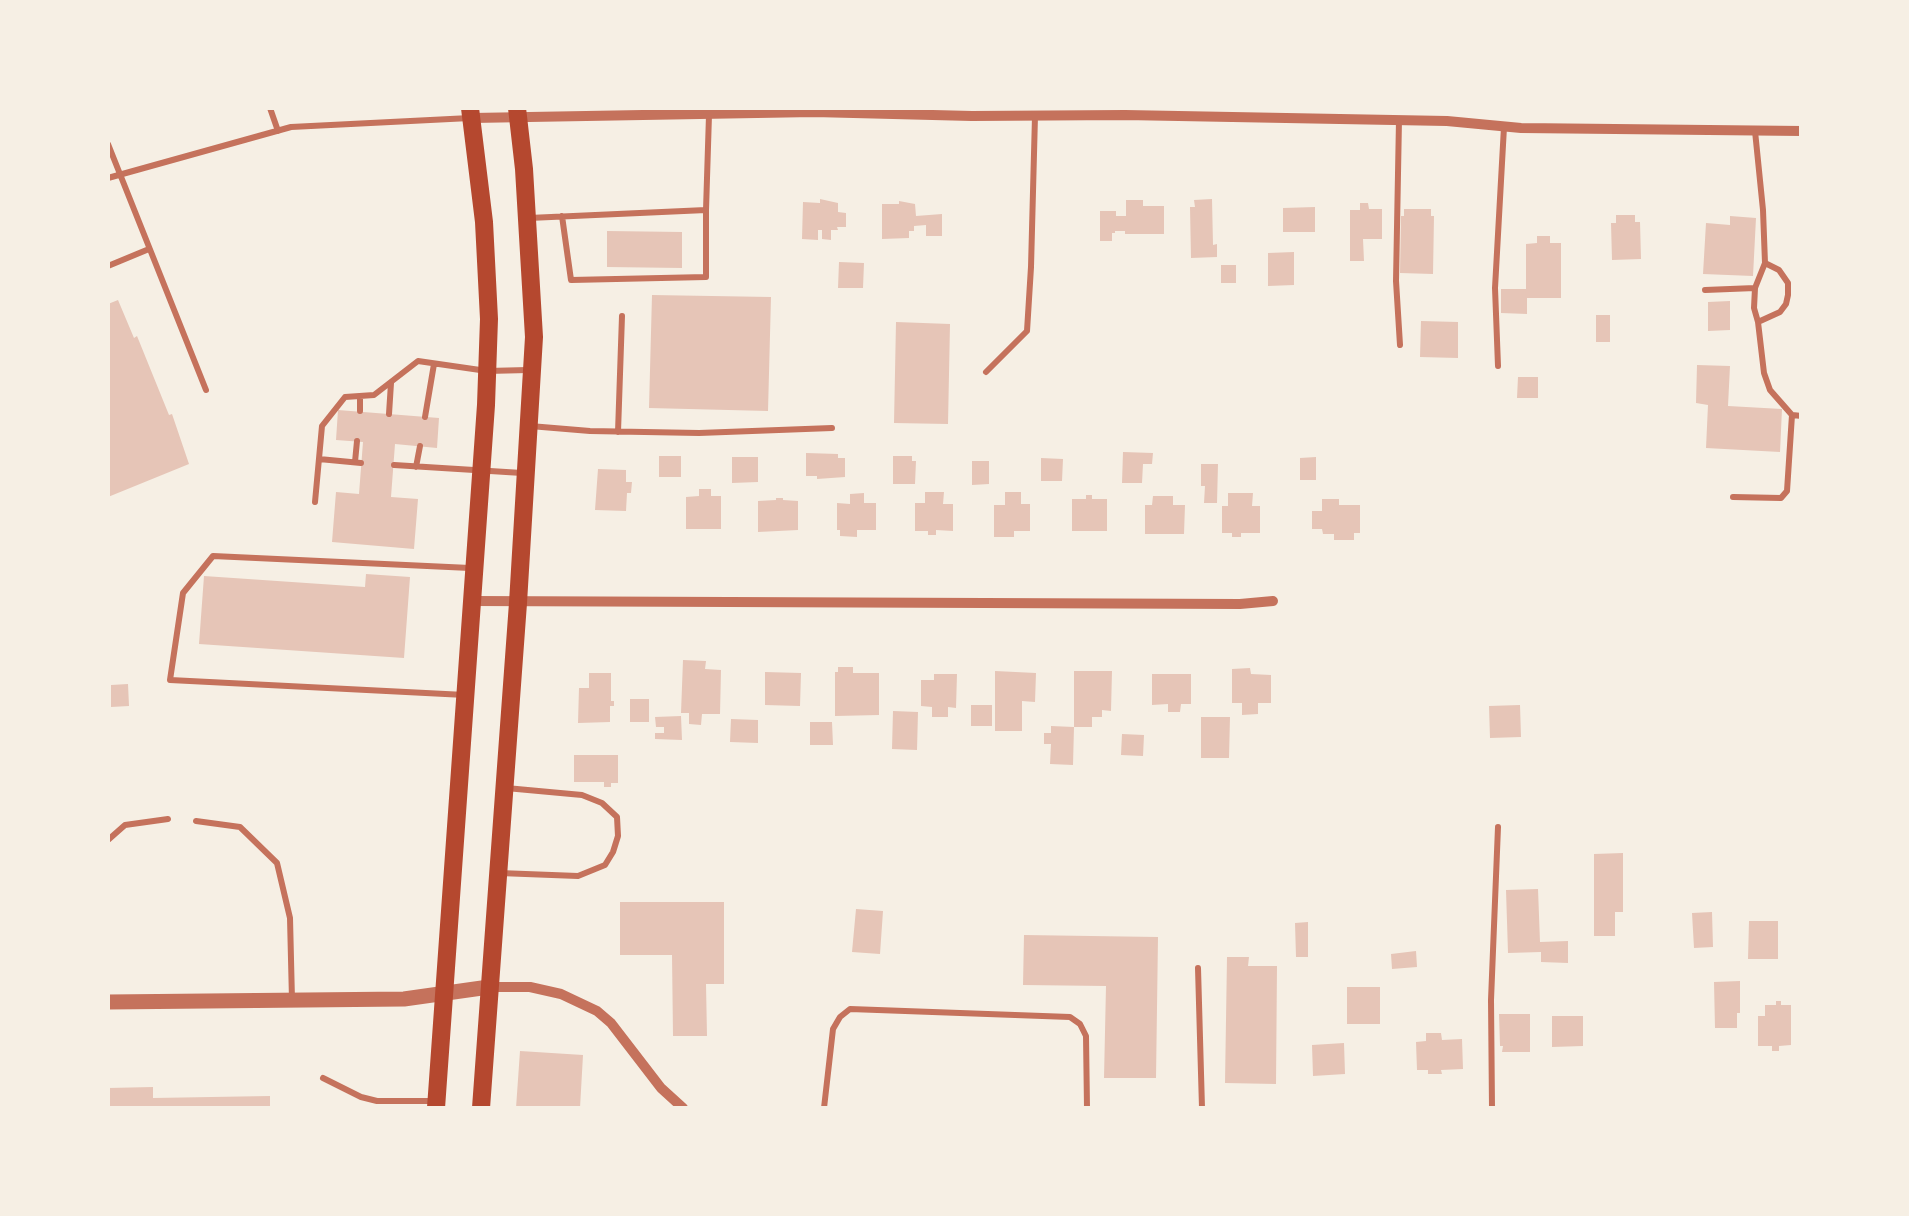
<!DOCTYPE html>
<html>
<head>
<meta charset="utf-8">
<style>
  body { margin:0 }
  #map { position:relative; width:1909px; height:1216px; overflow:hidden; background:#f6efe4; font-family:"Fira Sans",sans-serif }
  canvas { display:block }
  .frame { position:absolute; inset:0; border:110px solid #f6efe4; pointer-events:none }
</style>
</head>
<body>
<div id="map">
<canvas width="1909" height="1216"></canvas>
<div class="frame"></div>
</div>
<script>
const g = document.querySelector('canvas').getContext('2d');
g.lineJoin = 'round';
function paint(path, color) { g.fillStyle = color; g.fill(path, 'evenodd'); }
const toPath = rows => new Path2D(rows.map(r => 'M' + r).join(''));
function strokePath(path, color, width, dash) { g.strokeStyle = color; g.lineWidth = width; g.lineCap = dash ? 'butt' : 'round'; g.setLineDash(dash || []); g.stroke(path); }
const building = toPath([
  [820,199,838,203,838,212,846,213,846,227,837,227,838,230,831,230,831,240,822,239,822,230,818,230,818,240,802,239,803,202,820,203],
  [1212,199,1213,245,1217,244,1217,257,1191,258,1190,207,1195,207,1194,200],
  [1126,200,1143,200,1143,206,1164,206,1164,234,1125,234,1125,231,1115,231,1115,233,1112,233,1112,241,1100,241,1100,211,1116,211,1116,216,1126,216],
  [899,201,915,204,916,216,942,214,942,236,926,236,926,225,914,226,914,231,909,231,909,238,882,239,882,204,899,204],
  [1360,203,1368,203,1369,209,1382,209,1382,239,1363,239,1364,261,1350,261,1350,210,1360,210],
  [1315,207,1315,232,1283,232,1283,208],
  [1404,209,1431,209,1431,216,1434,216,1433,274,1400,273,1401,216,1404,216],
  [1616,215,1635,215,1635,222,1640,222,1641,259,1612,260,1611,223,1616,223],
  [1730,216,1756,218,1753,276,1703,274,1706,223,1730,225],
  [607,231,682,232,682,268,607,267],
  [1537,236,1550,236,1550,243,1561,243,1561,298,1527,298,1527,314,1501,313,1501,289,1526,289,1526,244,1537,243],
  [1294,252,1294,285,1268,286,1268,253],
  [839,262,864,263,863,288,838,288],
  [1221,265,1236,265,1236,283,1221,283],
  [652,295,771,297,768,411,649,408],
  [118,300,134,338,137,336,169,415,172,414,189,464,108,497,108,304],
  [1730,301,1730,330,1708,331,1708,302],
  [1596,315,1610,315,1610,342,1596,342],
  [1421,321,1458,322,1458,358,1420,357],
  [896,322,950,324,948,424,894,423],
  [1697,365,1730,366,1728,406,1782,409,1780,452,1706,448,1708,405,1696,403],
  [1518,377,1538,377,1538,398,1517,398],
  [338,410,439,418,437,448,395,444,391,497,418,499,414,549,332,542,336,492,359,494,363,442,336,440],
  [1123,452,1153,453,1152,464,1143,464,1142,483,1122,483],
  [806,453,838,454,838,458,845,458,845,477,817,479,817,476,806,476],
  [659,456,681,456,681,477,659,477],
  [893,456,912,456,912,461,916,461,915,484,893,484],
  [732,457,758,457,758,482,732,483],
  [1316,457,1316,480,1300,480,1300,458],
  [1041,458,1063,459,1062,481,1041,481],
  [972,461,989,461,989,484,972,485],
  [1201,464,1218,464,1217,503,1204,503,1205,486,1201,486],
  [598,469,626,470,626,482,632,482,631,493,627,493,626,511,595,510],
  [699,489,711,489,711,496,721,496,721,529,686,529,686,497,699,496],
  [925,492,944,492,943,504,953,504,953,531,936,530,936,535,928,535,928,531,915,531,915,503,925,503],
  [1005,492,1021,492,1021,504,1030,504,1030,531,1014,531,1014,537,994,537,994,505,1005,505],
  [864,493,864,503,876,503,876,530,857,530,857,537,840,536,840,530,837,530,837,503,850,504,850,494],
  [1228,493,1253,493,1252,506,1260,506,1260,533,1241,533,1241,537,1232,537,1232,533,1222,533,1222,506,1228,506],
  [1086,495,1092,495,1092,499,1107,499,1107,531,1072,531,1072,499,1086,499],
  [1153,496,1173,496,1173,505,1185,505,1184,534,1145,534,1145,505,1152,505],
  [776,498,783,498,783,500,798,501,798,530,758,532,758,501,776,500],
  [1322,499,1339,499,1339,505,1360,505,1360,533,1354,533,1354,540,1334,540,1334,534,1323,534,1322,529,1312,529,1312,511,1322,511],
  [366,574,410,577,404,658,199,644,204,576,365,587],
  [683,660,706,661,705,669,721,670,720,714,702,714,701,725,689,724,689,713,681,713],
  [838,667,853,667,853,673,879,673,879,715,835,716,835,672,838,672],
  [1250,668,1251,674,1271,675,1271,703,1258,703,1258,714,1242,715,1242,703,1232,703,1232,669],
  [995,671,1036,673,1035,702,1022,701,1022,731,995,731],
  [1074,671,1112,671,1111,711,1102,710,1102,717,1092,717,1092,727,1074,727,1073,765,1050,764,1051,744,1044,744,1044,733,1051,733,1051,726,1074,727],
  [765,672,801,673,800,706,765,705],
  [589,673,611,673,611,701,614,701,614,706,610,706,610,722,578,723,579,688,589,688],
  [934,674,957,674,956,708,948,707,948,717,932,717,932,707,921,706,921,680,934,680],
  [1152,674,1191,674,1191,704,1181,704,1180,712,1168,712,1168,704,1152,705],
  [128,684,129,706,111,707,111,685],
  [630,699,649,699,649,722,630,722],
  [971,705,992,705,992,726,971,726],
  [1520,705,1521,737,1490,738,1489,706],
  [893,711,918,712,917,750,892,749],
  [681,716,682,740,655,739,655,733,664,733,664,727,656,727,655,717],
  [1201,717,1230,717,1229,758,1201,758],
  [731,719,758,720,758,743,730,742],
  [810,722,832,722,833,745,810,745],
  [1122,734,1144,735,1143,756,1121,755],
  [574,755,618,755,618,783,611,783,611,787,604,787,604,782,574,782],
  [1623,853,1623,912,1615,912,1615,936,1594,936,1594,854],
  [1538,889,1540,942,1568,941,1568,963,1541,962,1541,952,1508,953,1506,890],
  [620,902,724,902,724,984,706,984,707,1036,673,1036,672,955,620,955],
  [856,909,883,911,880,954,852,952],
  [1712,912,1713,947,1694,948,1692,913],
  [1749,921,1778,921,1778,959,1748,959],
  [1308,922,1308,957,1296,957,1295,923],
  [1024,935,1158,937,1156,1078,1104,1078,1106,986,1023,985],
  [1416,951,1417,967,1392,969,1391,954],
  [1227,957,1249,957,1248,966,1277,966,1276,1084,1225,1083],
  [1740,981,1740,1013,1737,1013,1737,1028,1715,1028,1714,982],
  [1347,987,1380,987,1380,1024,1347,1024],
  [1776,1001,1781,1001,1781,1005,1791,1005,1791,1045,1779,1046,1779,1051,1772,1051,1772,1046,1758,1046,1758,1016,1765,1016,1765,1005,1776,1005],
  [1499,1014,1530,1014,1530,1052,1502,1052,1503,1046,1500,1046],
  [1552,1016,1583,1016,1583,1046,1552,1047],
  [1426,1033,1441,1033,1442,1040,1462,1039,1463,1069,1441,1070,1442,1074,1428,1074,1428,1070,1417,1070,1416,1042,1426,1041],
  [1344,1043,1345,1074,1313,1076,1312,1045],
  [520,1051,583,1055,580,1108,516,1108],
  [153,1087,153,1098,270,1096,270,1108,108,1108,108,1088]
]);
const service = toPath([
  [270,108,278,131],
  [1399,120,1396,281,1400,345],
  [1755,131,1763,210,1765,263,1755,288,1754,308,1758,322,1764,373,1770,390,1792,415,1802,416],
  [108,144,206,390],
  [108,178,291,127,470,118],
  [562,216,571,280,706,277,706,210],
  [529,218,706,210,709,115],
  [108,266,149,249],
  [1705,290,1755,288],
  [1758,322,1780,312,1786,304,1788,295,1788,283,1779,270,1765,263],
  [1498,366,1495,288,1504,127],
  [986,372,1027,331,1031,267,1035,116],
  [360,411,360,396],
  [389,414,391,383],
  [425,417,434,364],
  [530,426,590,431,699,433,832,428],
  [618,432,622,316],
  [319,459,361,463],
  [355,462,357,441],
  [394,465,522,473],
  [416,467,420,446],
  [1733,497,1781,498,1787,491,1792,415],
  [315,502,322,426,345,397,374,395,418,361,487,371,528,370],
  [465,695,170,680,183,593,213,556,470,568],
  [196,821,240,827,277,863,290,918,292,1000],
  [108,840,125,825,168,819],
  [499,873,578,876,605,865,613,852,618,836,617,817,602,803,582,795,506,788],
  [1198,968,1202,1108],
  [323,1078,361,1097,377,1101,435,1101],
  [824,1108,833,1029,840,1017,850,1009,1070,1017,1080,1024,1086,1036,1087,1108],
  [1492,1108,1491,1000,1498,827]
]);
const minor = toPath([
  [472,118,814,112,972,116,1125,115,1447,121,1521,128,1802,131],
  [473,601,1240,604,1273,601],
  [489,987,530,987,561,994,597,1011,611,1023,661,1088,683,1108]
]);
const tertiary = toPath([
  [108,1002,404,999,489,987]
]);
const secondary = toPath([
  [436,1108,486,405,489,319,484,222,470,108],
  [481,1108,518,603,534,337,524,169,517,108]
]);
paint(building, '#e6c5b7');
strokePath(service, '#c5725c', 6);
strokePath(minor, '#c5725c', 10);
strokePath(tertiary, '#c5725c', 15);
strokePath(secondary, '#b5482f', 18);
</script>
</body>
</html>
